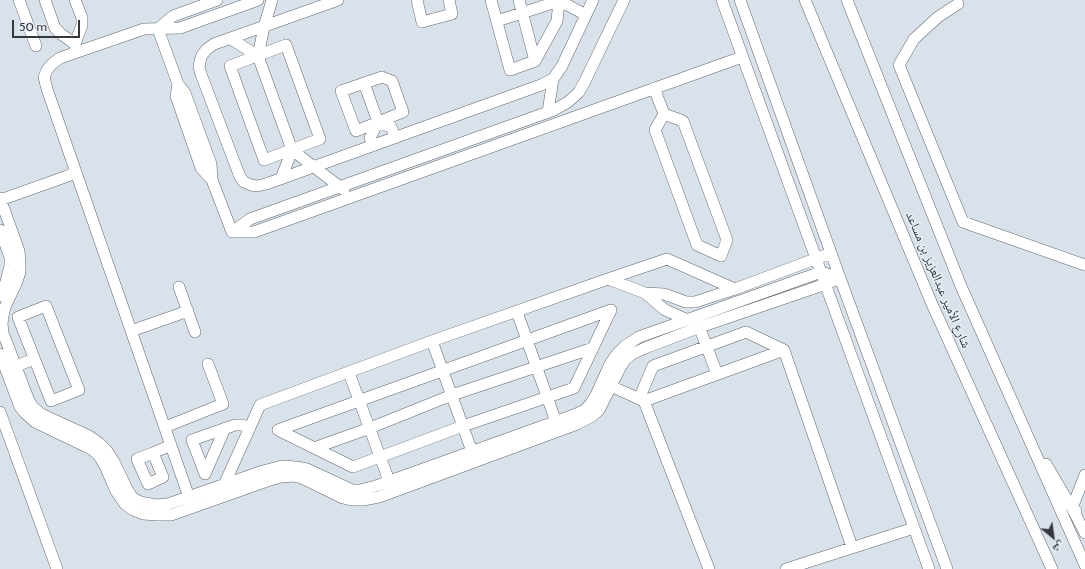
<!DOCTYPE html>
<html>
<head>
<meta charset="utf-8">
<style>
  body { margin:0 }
  #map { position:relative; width:1085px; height:569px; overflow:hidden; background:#d9e1ea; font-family:Cabin,"Noto Naskh Arabic",sans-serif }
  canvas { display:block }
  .north { position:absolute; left:1033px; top:517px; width:40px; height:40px; -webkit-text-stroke:3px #e7eef7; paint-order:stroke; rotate:151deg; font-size:11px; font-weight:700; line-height:16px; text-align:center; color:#34373b }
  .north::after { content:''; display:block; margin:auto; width:14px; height:18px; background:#34373b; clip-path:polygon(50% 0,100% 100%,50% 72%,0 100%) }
  .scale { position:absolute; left:12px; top:20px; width:68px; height:18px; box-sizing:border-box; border:2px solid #34373b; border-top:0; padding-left:5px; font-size:12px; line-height:14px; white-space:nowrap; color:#34373b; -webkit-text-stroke:3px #e7eef7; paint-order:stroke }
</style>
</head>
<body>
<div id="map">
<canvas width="1085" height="569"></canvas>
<div class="north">ش</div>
<div class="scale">50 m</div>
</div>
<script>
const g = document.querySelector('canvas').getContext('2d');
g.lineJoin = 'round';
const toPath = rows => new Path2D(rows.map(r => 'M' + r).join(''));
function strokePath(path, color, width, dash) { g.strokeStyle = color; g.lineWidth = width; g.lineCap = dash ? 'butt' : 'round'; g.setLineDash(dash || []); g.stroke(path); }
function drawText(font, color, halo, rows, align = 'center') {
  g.font = font + ' Cabin,"Noto Naskh Arabic",sans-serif'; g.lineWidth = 3; g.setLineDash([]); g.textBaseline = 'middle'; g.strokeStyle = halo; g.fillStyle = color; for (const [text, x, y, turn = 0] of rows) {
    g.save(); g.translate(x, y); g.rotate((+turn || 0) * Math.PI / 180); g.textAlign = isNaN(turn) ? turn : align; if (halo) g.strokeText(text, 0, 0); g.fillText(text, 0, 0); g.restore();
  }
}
const minor = toPath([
  [19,0,36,46],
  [45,0,55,28,61,34,75,44],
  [75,0,82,18,82,25,75,44,77,51],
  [272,0,264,27,258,56,292,150,344,190],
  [338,0,214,44,207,49,202,55,200,61,199,67,201,74,240,177,244,182,251,185,257,186,266,184,541,85,553,79,562,66,593,0],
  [417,0,422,22,452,14,449,0],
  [491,0,510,70,535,61,557,21,559,0],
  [519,0,535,61],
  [558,0,586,15],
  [722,0,929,569],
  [740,0,840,278,947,569],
  [805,0,932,304,1052,569],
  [847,0,961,286,1085,565],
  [958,4,938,17,914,39,899,65,963,222,1085,265],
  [497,21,559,1],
  [158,29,178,84,185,93,211,164,212,180,232,232],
  [158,29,173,16,217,0],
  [231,39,258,56],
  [286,45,320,139,264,160,230,66,286,45],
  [382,77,392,81,403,112,356,131,341,91,382,77],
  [364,83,378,122],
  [178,84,176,96,201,168,212,180],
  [654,88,664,114,683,121,727,240,721,256,697,245,655,130,664,114],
  [548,112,553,79],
  [374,145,370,138,378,122,391,127,395,138],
  [281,179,292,150],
  [0,198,19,251,20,263,20,272,16,284,5,307,3,316,2,324,3,333,29,401,33,407,41,414,89,436,99,443,107,451,114,462,126,487,132,497,138,501,145,503,157,505,168,504,263,471,282,466,296,467,307,469,352,490,360,490,376,486,574,415,585,410,591,403,596,395,610,364,617,354,625,346,639,337,821,272,840,278],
  [0,200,76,173],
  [0,230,10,257,10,266,5,285,0,296],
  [232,232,254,232,742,57],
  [232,232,250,219,554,110,568,102,579,92,585,81,624,0],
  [608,279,667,259,735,289],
  [179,287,195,332],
  [645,293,665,310,688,320],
  [46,306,79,390,51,401,18,317,46,306],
  [611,310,574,388,463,426,353,467,278,430,611,310],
  [517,312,556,422],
  [697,321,717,374],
  [131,331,188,311],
  [432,341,474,457],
  [0,354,20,407,25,413,35,422,83,445,93,450,100,457,105,466,116,491,125,504,133,510,143,514,157,515,171,515,267,481,281,477,293,476,302,478,343,498,351,500,363,500,379,497,577,424,591,417,599,410,620,368,625,360,632,354,645,348,700,327,826,284,840,278],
  [8,369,34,359],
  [349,373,391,486],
  [604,383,644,401,709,569],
  [639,399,653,366,746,332,784,350],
  [644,401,784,350,852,547],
  [0,412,57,569],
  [165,427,223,404,208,364],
  [225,428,205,474,192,440,235,425,242,425,250,428],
  [314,448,370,428,452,395,593,348],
  [153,453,163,477,148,484,137,459,153,453,171,445],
  [1046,464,1072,508,1085,533],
  [224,485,260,405,432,341,608,279,645,293,664,294,686,302,695,302,735,289,831,253],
  [191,503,47,89,44,77,47,70,52,64,60,58,144,29,180,28,258,0],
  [1076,511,1072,508,1085,475],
  [786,569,914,528]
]);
const streetNames = [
  ["شارع الأمير عبدالعزيز بن مساعد",938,280,67]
];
strokePath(minor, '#60676e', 12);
strokePath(minor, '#fff', 11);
drawText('13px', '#34373b', '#e7eef7', streetNames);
</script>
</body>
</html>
